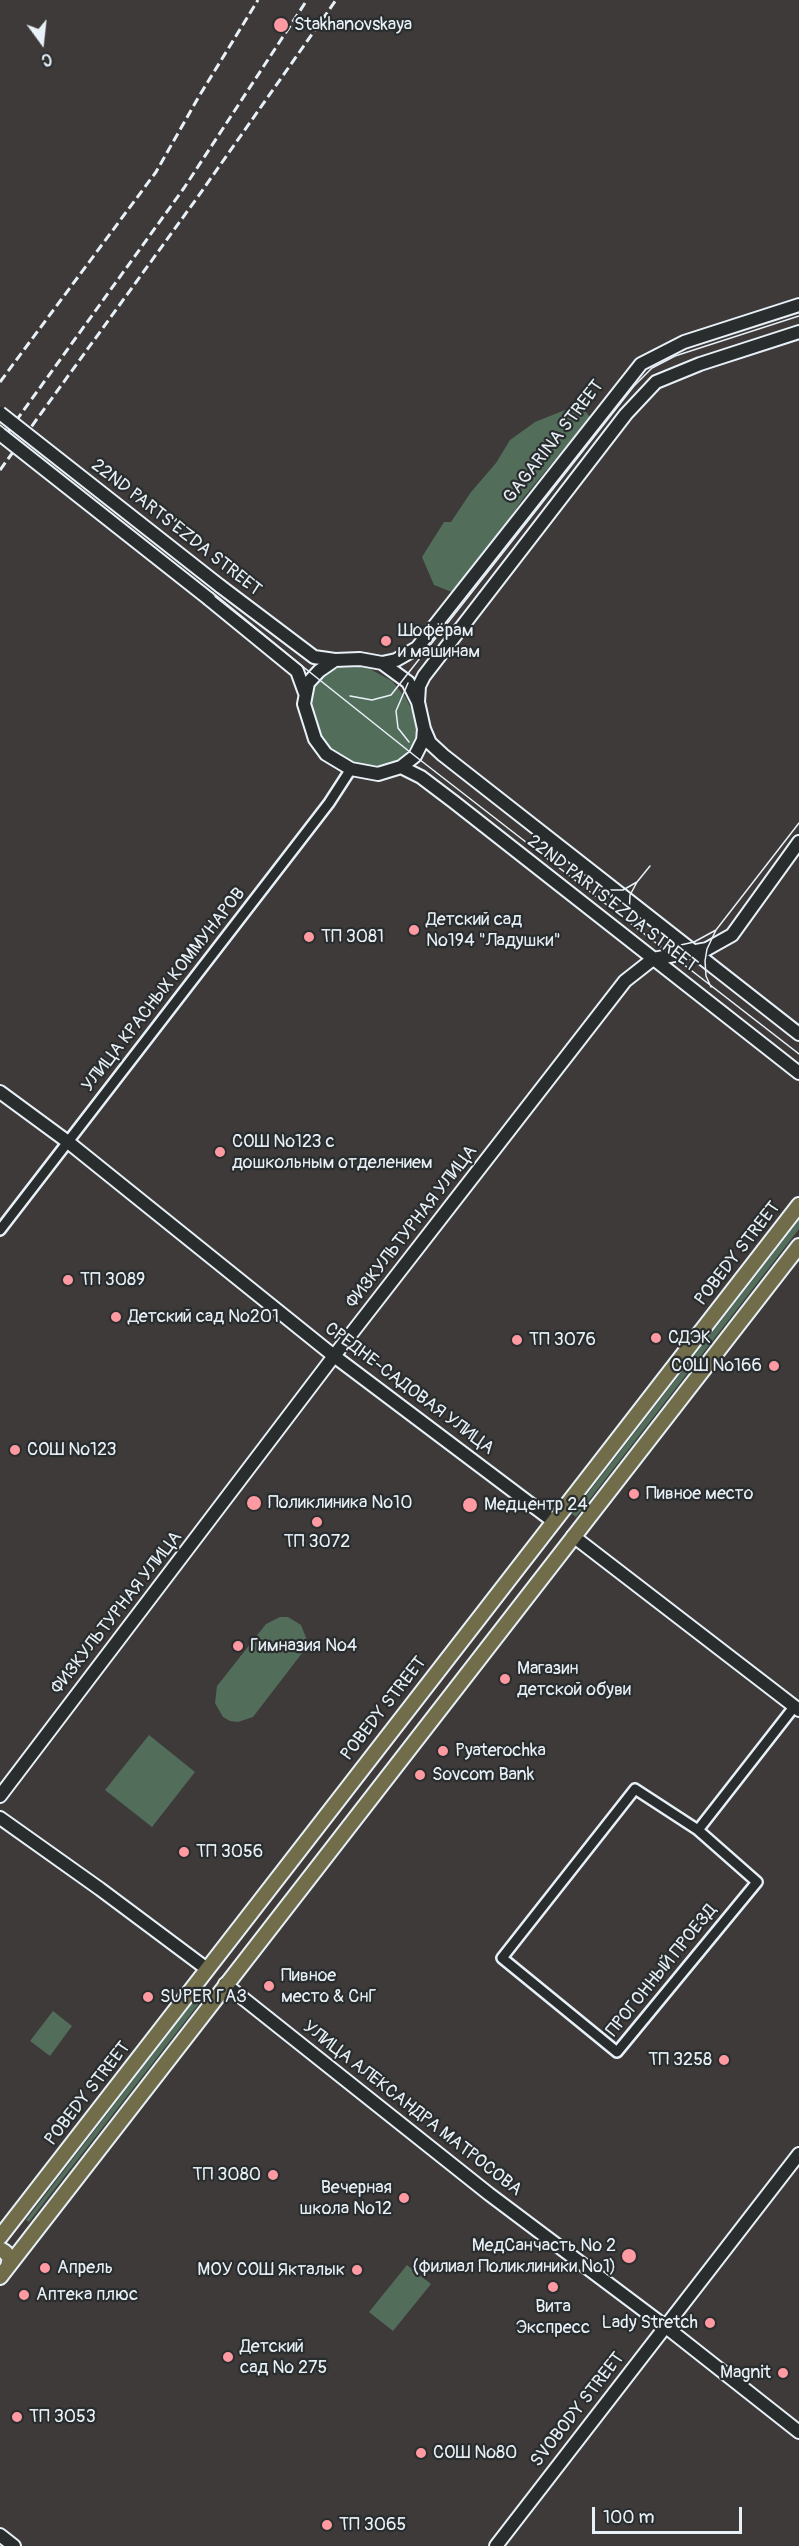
<!DOCTYPE html>
<html>
<head>
<meta charset="utf-8">
<style>
  body { margin:0 }
  #map { position:relative; width:799px; height:2546px; overflow:hidden; background:#3d3a39; font-family:Pangolin,sans-serif }
  canvas { display:block }
  .north { position:absolute; left:12px; top:12px; width:60px; height:60px; -webkit-text-stroke:4px #2a2d2e; paint-order:stroke; rotate:165deg; font-size:16px; font-weight:700; line-height:24px; text-align:center; color:#e8f1f8 }
  .north::after { content:''; display:block; margin:auto; width:21px; height:27px; background:#e8f1f8; clip-path:polygon(50% 0,100% 100%,50% 72%,0 100%) }
  .scale { position:absolute; left:592px; top:2507px; width:150px; height:27px; box-sizing:border-box; border:3px solid #e8f1f8; border-top:0; padding-left:8px; font-size:18px; line-height:21px; white-space:nowrap; color:#e8f1f8; -webkit-text-stroke:4px #2a2d2e; paint-order:stroke }
</style>
</head>
<body>
<div id="map">
<canvas width="799" height="2546"></canvas>
<div class="north">С</div>
<div class="scale">100 m</div>
</div>
<script>
const g = document.querySelector('canvas').getContext('2d');
g.lineJoin = 'round';
function paint(path, color) { g.fillStyle = color; g.fill(path, 'evenodd'); }
const toPath = rows => new Path2D(rows.map(r => 'M' + r).join(''));
function strokePath(path, color, width, dash) { g.strokeStyle = color; g.lineWidth = width; g.lineCap = dash ? 'butt' : 'round'; g.setLineDash(dash || []); g.stroke(path); }
function drawText(font, color, halo, rows, align = 'center') {
  g.font = font + ' Pangolin,sans-serif'; g.lineWidth = 4.5; g.setLineDash([]); g.textBaseline = 'middle'; g.strokeStyle = halo; g.fillStyle = color; for (const [text, x, y, turn = 0] of rows) {
    g.save(); g.translate(x, y); g.rotate((+turn || 0) * Math.PI / 180); g.textAlign = isNaN(turn) ? turn : align; if (halo) g.strokeText(text, 0, 0); g.fillText(text, 0, 0); g.restore();
  }
}
const green = toPath([
  [582,407,590,417,524,497,489,549,452,592,434,585,422,557,444,522,451,522,471,492,496,463,510,440,535,422,570,408],
  [360,667,370,669,392,681,406,698,416,718,418,728,413,743,404,756,386,766,363,765,351,761,332,750,318,731,311,710,313,687,321,677,338,668],
  [799,1220,799,1229,576,1517,572,1514],
  [280,1617,288,1617,301,1625,307,1640,306,1648,253,1717,238,1722,230,1721,223,1717,215,1703,217,1686,266,1624],
  [149,1735,195,1772,152,1827,105,1790],
  [197,1997,201,2001,29,2222,26,2220],
  [53,2011,72,2026,50,2056,30,2041],
  [407,2265,431,2284,393,2331,369,2312]
]);
const street = toPath([
  [0,1230,329,803,351,769],
  [635,1789,698,1830,757,1882,617,2052,502,1958,635,1789],
  [698,1830,794,1707]
]);
const secondary = toPath([
  [220,586,314,657,335,660],
  [209,599,297,671,305,693],
  [360,659,382,663,408,682,418,702,424,729,423,740,415,756,401,767,378,774,351,769,326,754,315,739,304,704,308,683,319,671,335,660,360,659],
  [382,663,396,660,417,648,641,364,684,342,799,305],
  [418,702,419,686,424,676,626,414,656,382,700,364,799,332],
  [424,729,430,743,443,755,799,1034],
  [401,767,421,777,454,802,799,1073],
  [0,1092,68,1142,334,1356,553,1521],
  [573,1536,799,1710],
  [0,1796,334,1356,625,981,653,959,707,949,732,935,799,842],
  [0,1818,100,1889,207,1969],
  [225,1984,489,2194,666,2327,799,2432],
  [0,2535,14,2546],
  [496,2546,799,2154]
]);
const primary = toPath([
  [0,2237,799,1205],
  [0,2249,5,2252,10,2258,8,2266],
  [0,2277,799,1246]
]);
const tram = toPath([
  [0,425,415,756,799,1054],
  [408,683,396,711,398,728,409,742],
  [350,696,372,700,391,695,634,386,652,368,675,356,799,316],
  [598,890,623,890,637,882],
  [632,923,629,915,630,895,637,882,650,866],
  [665,944,676,946,694,942,716,930,799,823],
  [711,987,706,976,705,961,707,949,716,930]
]);
const rail = toPath([
  [0,382,156,172,198,98,258,0],
  [0,443,184,188,307,0],
  [0,470,197,198,336,0]
]);
const secondaryBridge = toPath([
  [0,413,220,586],
  [0,434,209,599]
]);
const markers = [
  [281,25,8,"#ff9aa2"],
  [386,641,6,"#ff9aa2"],
  [414,930,6,"#ff9aa2"],
  [309,937,6,"#ff9aa2"],
  [220,1152,6,"#ff9aa2"],
  [68,1280,6,"#ff9aa2"],
  [116,1317,6,"#ff9aa2"],
  [656,1338,6,"#ff9aa2"],
  [517,1340,6,"#ff9aa2"],
  [774,1366,6,"#ff9aa2"],
  [15,1450,6,"#ff9aa2"],
  [634,1494,6,"#ff9aa2"],
  [254,1503,8,"#ff9aa2"],
  [470,1505,8,"#ff9aa2"],
  [317,1522,6,"#ff9aa2"],
  [238,1646,6,"#ff9aa2"],
  [505,1679,6,"#ff9aa2"],
  [443,1751,6,"#ff9aa2"],
  [420,1775,6,"#ff9aa2"],
  [184,1852,6,"#ff9aa2"],
  [269,1986,6,"#ff9aa2"],
  [148,1997,6,"#ff9aa2"],
  [724,2060,6,"#ff9aa2"],
  [273,2175,6,"#ff9aa2"],
  [404,2198,6,"#ff9aa2"],
  [629,2256,8,"#ff9aa2"],
  [45,2268,6,"#ff9aa2"],
  [357,2270,6,"#ff9aa2"],
  [553,2287,6,"#ff9aa2"],
  [24,2295,6,"#ff9aa2"],
  [710,2323,6,"#ff9aa2"],
  [228,2357,6,"#ff9aa2"],
  [783,2373,6,"#ff9aa2"],
  [17,2417,6,"#ff9aa2"],
  [421,2453,6,"#ff9aa2"],
  [327,2525,6,"#ff9aa2"]
];
const poiNames = [
  ["Stakhanovskaya",294,25],
  ["Шофёрам",398,631],
  ["и машинам",398,652],
  ["Детский сад",426,920],
  ["№194 \"Ладушки\"",426,941],
  ["ТП 3081",321,937],
  ["СОШ №123 с",232,1142],
  ["дошкольным отделением",232,1163],
  ["ТП 3089",80,1280],
  ["Детский сад №201",128,1317],
  ["СДЭК",668,1338],
  ["ТП 3076",529,1340],
  ["СОШ №166",762,1366,"right"],
  ["СОШ №123",27,1450],
  ["Пивное место",646,1494],
  ["Поликлиника №10",268,1503],
  ["Медцентр 24",484,1505],
  ["ТП 3072",317,1542,"center"],
  ["Гимназия №4",250,1646],
  ["Магазин",517,1669],
  ["детской обуви",517,1690],
  ["Pyaterochka",455,1751],
  ["Sovcom Bank",432,1775],
  ["ТП 3056",196,1852],
  ["Пивное",281,1976],
  ["место & СнГ",281,1997],
  ["SUPER ГАЗ",160,1997],
  ["ТП 3258",712,2060,"right"],
  ["ТП 3080",261,2175,"right"],
  ["Вечерная",392,2188,"right"],
  ["школа №12",392,2209,"right"],
  ["МедСанчасть № 2",616,2246,"right"],
  ["(филиал Поликлиники №1)",616,2267,"right"],
  ["Апрель",57,2268],
  ["МОУ СОШ Якталык",345,2270,"right"],
  ["Аптека плюс",36,2295],
  ["Вита",553,2307,"center"],
  ["Экспресс",553,2328,"center"],
  ["Lady Stretch",698,2323,"right"],
  ["Детский",240,2347],
  ["сад № 275",240,2368],
  ["Magnit",771,2373,"right"],
  ["ТП 3053",29,2417],
  ["СОШ №80",433,2453],
  ["ТП 3065",339,2525]
];
const streetNames = [
  ["GAGARINA STREET",554,442,-52],
  ["22ND PARTS'EZDA STREET",176,528,38],
  ["22ND PARTS'EZDA STREET",612,904,38],
  ["УЛИЦА КРАСНЫХ КОММУНАРОВ",164,990,-52],
  ["ФИЗКУЛЬТУРНАЯ УЛИЦА",412,1227,-52],
  ["POBEDY STREET",738,1254,-52],
  ["СРЕДНЕ-САДОВАЯ УЛИЦА",409,1389,37],
  ["ФИЗКУЛЬТУРНАЯ УЛИЦА",117,1613,-52],
  ["POBEDY STREET",384,1709,-52],
  ["ПРОГОННЫЙ ПРОЕЗД",662,1971,-51],
  ["POBEDY STREET",88,2094,-52],
  ["УЛИЦА АЛЕКСАНДРА МАТРОСОВА",412,2109,38],
  ["SVOBODY STREET",578,2410,-52]
];
paint(green, '#536d5b');
strokePath(street, '#e8f1f8', 14);
strokePath(secondary, '#e8f1f8', 16);
strokePath(primary, '#e8f1f8', 18);
strokePath(street, '#2a2d2e', 9);
strokePath(secondary, '#2a2d2e', 12);
strokePath(primary, '#716d4b', 14);
strokePath(tram, '#e8f1f8', 1.5);
strokePath(rail, '#e8f1f8', 3, [9, 4.5]);
strokePath(secondaryBridge, '#e8f1f8', 16, []);
strokePath(secondaryBridge, '#2a2d2e', 12);
for (const [x, y, r, color] of markers) { const dot = new Path2D(); dot.arc(x, y, r, 0, 2 * Math.PI); g.fillStyle = color; g.fill(dot); strokePath(dot, '#2a2d2e', 2); }
drawText('18px', '#e8f1f8', '#2a2d2e', poiNames, 'left');
drawText('18px', '#e8f1f8', '#2a2d2e', streetNames);
</script>
</body>
</html>
